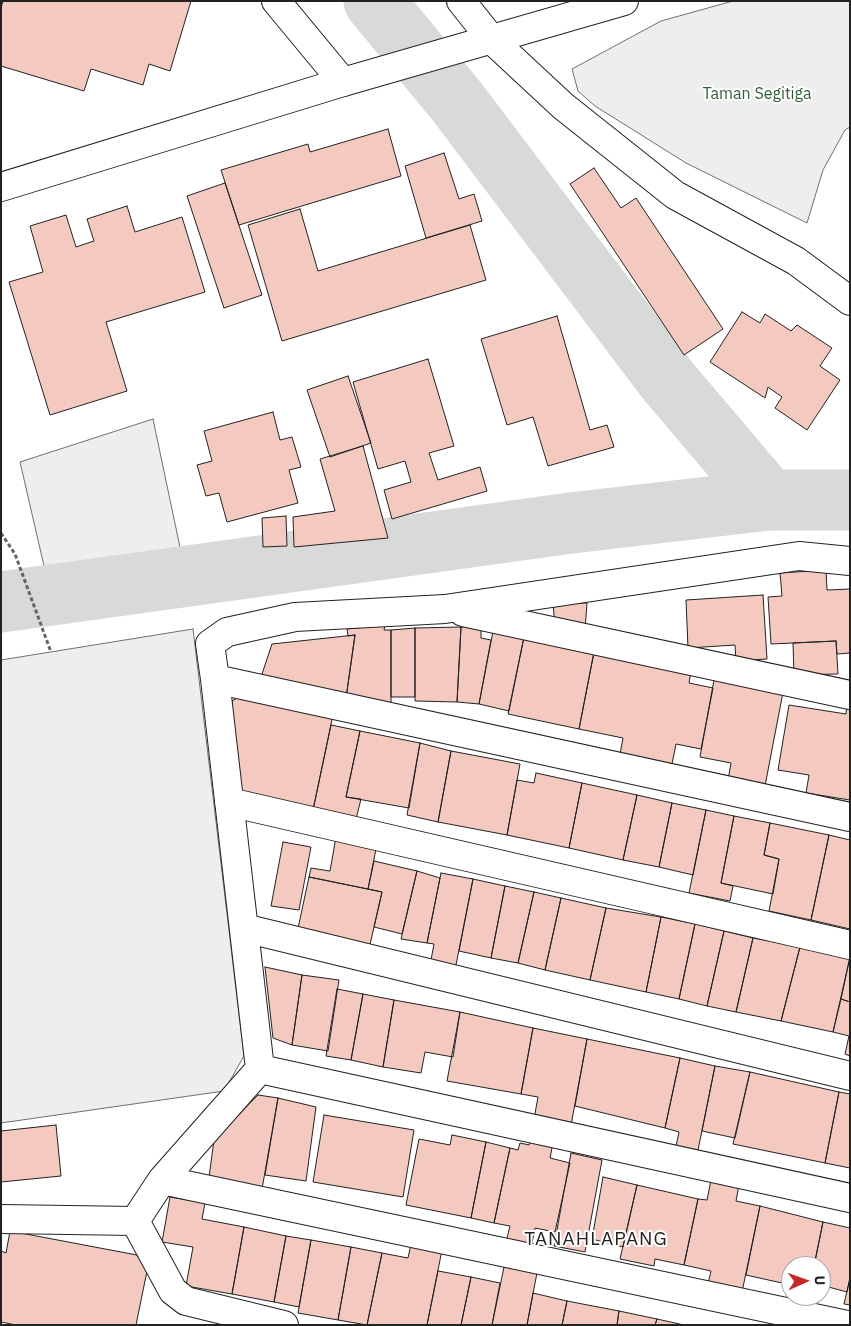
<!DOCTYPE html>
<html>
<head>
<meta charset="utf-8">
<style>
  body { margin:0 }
  #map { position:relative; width:851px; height:1326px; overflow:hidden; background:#fff; font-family:"IBM Plex Sans",sans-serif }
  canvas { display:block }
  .frame { position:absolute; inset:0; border:2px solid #222; pointer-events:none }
  .north { position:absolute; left:781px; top:1256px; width:50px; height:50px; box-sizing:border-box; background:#fff; border:1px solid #a7a7a7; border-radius:50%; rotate:88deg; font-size:14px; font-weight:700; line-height:20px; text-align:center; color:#222 }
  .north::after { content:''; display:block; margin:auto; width:18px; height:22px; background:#c62828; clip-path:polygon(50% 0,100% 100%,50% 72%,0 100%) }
</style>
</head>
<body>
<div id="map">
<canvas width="851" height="1326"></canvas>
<div class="frame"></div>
<div class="north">U</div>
</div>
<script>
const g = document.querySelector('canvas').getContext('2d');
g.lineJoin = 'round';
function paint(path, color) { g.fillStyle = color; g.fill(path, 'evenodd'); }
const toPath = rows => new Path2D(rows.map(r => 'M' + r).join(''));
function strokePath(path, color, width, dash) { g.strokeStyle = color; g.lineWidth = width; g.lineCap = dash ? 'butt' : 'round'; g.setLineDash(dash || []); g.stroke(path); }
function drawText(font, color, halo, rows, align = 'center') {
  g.font = font + ' "IBM Plex Sans",sans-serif'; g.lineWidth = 4; g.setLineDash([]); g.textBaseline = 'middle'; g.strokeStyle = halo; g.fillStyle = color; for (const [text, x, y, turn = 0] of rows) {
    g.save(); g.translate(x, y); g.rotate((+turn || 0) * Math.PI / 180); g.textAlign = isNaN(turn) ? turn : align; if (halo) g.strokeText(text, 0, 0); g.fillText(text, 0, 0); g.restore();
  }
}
const green = toPath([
  [733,1,850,1,850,127,845,130,823,170,807,223,686,163,595,106,578,91,572,69,661,21,733,1],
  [153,419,181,552,44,566,20,462,153,419],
  [193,629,244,1056,224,1091,1,1123,1,660,193,629]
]);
const river = toPath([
  [374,1,458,103,668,381,769,500],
  [1,602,571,523,769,500,850,500]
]);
const building = toPath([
  [3,1,191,1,170,71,149,64,143,85,91,69,84,91,1,66,1,8,3,1],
  [388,129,401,176,239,225,221,170,308,144,310,152,388,129],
  [444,153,459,199,474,194,482,221,426,238,405,166,444,153],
  [594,168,621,208,636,198,723,329,684,355,570,184,594,168],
  [225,183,262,295,224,308,187,196,225,183],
  [127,206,135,232,182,217,205,292,106,322,127,391,50,415,9,282,43,272,30,226,66,215,76,247,94,241,87,219,127,206],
  [300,209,318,271,470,225,486,280,282,341,248,225,300,209],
  [742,312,760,323,765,314,791,331,797,325,832,348,820,366,840,380,807,430,775,408,782,397,768,387,765,398,710,362,742,312],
  [557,316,590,430,607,425,614,447,548,466,533,417,507,425,481,339,557,316],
  [428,359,454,446,429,453,438,480,480,467,487,491,392,519,384,490,411,482,405,461,378,469,353,382,428,359],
  [348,376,371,443,330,457,307,390,348,376],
  [273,412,280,440,292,437,301,467,289,470,298,503,227,522,219,493,206,496,197,465,212,461,204,431,273,412],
  [363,446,388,538,294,547,293,517,335,511,320,459,363,446],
  [286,516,287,546,263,547,262,518,286,516],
  [826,570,827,590,850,589,850,653,837,654,836,641,771,644,768,597,782,596,780,573,826,570],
  [763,595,767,659,736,661,735,645,688,648,686,600,763,595],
  [553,603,587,603,585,630,555,628,553,603],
  [385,625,384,630,391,630,391,710,346,698,355,635,348,636,347,629,385,625],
  [481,626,481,638,491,640,479,704,457,702,461,627,481,626],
  [461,627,457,702,415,701,415,628,461,627],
  [415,628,415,697,391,697,391,630,415,628],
  [493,631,524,637,509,711,479,704,493,631],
  [355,635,346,698,261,677,272,644,355,635],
  [524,637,595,647,579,729,508,714,524,637],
  [836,641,838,674,794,675,793,643,836,641],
  [595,647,692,666,689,683,713,688,701,749,676,744,672,764,620,754,623,738,579,729,595,647],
  [714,680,742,685,784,687,765,786,728,780,731,763,700,757,714,680],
  [248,692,334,710,313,810,237,793,232,701,248,692],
  [847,703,850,703,850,800,806,793,809,775,778,770,789,705,846,714,847,703],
  [331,725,360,731,346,797,361,799,356,819,313,810,331,725],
  [360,731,420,743,409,808,346,797,360,731],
  [420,743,451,751,438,822,407,815,420,743],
  [451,751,520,764,507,835,438,822,451,751],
  [536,773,582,783,569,848,507,835,517,780,534,783,536,773],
  [582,783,637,795,623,860,569,848,582,783],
  [637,795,672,803,659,867,623,860,637,795],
  [672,803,706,810,693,875,659,867,672,803],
  [706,810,734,816,721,883,733,886,730,901,689,893,706,810],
  [734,816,770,823,764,855,779,859,773,894,721,883,734,816],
  [770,823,829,835,811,920,769,911,779,859,764,855,770,823],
  [829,835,850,840,850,929,811,920,829,835],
  [336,837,377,844,368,889,309,877,311,868,330,871,336,837],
  [283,842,311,847,299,910,271,906,283,842],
  [374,861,417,871,402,934,374,927,382,892,368,889,374,861],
  [417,871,440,878,427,943,401,939,417,871],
  [441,873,473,879,455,970,430,965,434,944,427,943,441,873],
  [309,877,382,892,369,949,297,933,309,877],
  [473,879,505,886,491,958,459,951,473,879],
  [505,886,534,892,518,963,491,958,505,886],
  [534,892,561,898,545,970,518,963,534,892],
  [561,898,606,908,590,980,545,970,561,898],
  [606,908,661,917,646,992,590,980,606,908],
  [661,917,695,924,679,999,646,992,661,917],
  [695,924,724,931,707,1006,679,999,695,924],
  [724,931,753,938,736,1012,707,1006,724,931],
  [753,938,800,947,781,1021,736,1012,753,938],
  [800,947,850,957,833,1032,781,1021,800,947],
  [850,957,850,1002,841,999,850,957],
  [265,967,302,975,292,1045,273,1038,265,967],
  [302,975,339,980,328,1051,292,1045,302,975],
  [337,989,363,994,351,1060,326,1056,337,989],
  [363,994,394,1000,383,1067,351,1060,363,994],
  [841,999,850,1002,850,1056,845,1054,849,1036,833,1032,841,999],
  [394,1000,460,1012,453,1057,425,1052,421,1073,383,1067,394,1000],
  [460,1012,533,1028,521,1094,447,1081,460,1012],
  [533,1028,587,1039,571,1125,534,1119,538,1097,521,1094,533,1028],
  [587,1039,680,1058,665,1128,575,1106,587,1039],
  [680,1058,715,1066,697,1155,675,1151,679,1132,665,1128,680,1058],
  [715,1066,750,1072,735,1138,702,1131,715,1066],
  [750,1072,839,1092,825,1163,733,1144,750,1072],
  [839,1092,850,1094,850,1168,825,1163,839,1092],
  [258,1095,278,1098,262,1189,209,1177,214,1140,258,1095],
  [278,1098,316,1107,306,1181,265,1175,278,1098],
  [324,1115,414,1130,403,1197,313,1182,324,1115],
  [56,1125,61,1176,1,1182,1,1131,56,1125],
  [452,1135,486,1142,471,1218,406,1205,419,1139,450,1145,452,1135],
  [531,1139,553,1143,550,1158,570,1163,555,1232,535,1228,531,1248,506,1242,510,1226,494,1223,510,1148,518,1150,520,1143,529,1145,531,1139],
  [486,1142,510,1148,494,1223,471,1218,486,1142],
  [571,1153,602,1160,585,1252,554,1246,571,1153],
  [603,1177,637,1185,623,1247,592,1239,603,1177],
  [711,1180,739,1185,736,1201,760,1206,742,1292,708,1284,711,1271,684,1265,698,1199,707,1200,711,1180],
  [637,1185,698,1199,684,1265,655,1259,654,1266,620,1259,637,1185],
  [170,1197,205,1203,202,1219,244,1227,232,1294,186,1286,193,1247,162,1242,170,1197],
  [760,1206,823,1222,814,1266,791,1266,791,1285,746,1275,760,1206],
  [823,1222,850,1228,850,1278,847,1292,821,1285,821,1266,814,1266,823,1222],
  [244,1227,286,1236,274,1302,232,1294,244,1227],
  [10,1231,137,1255,147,1271,136,1325,16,1325,1,1322,1,1251,6,1253,10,1231],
  [286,1236,311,1240,299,1307,274,1302,286,1236],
  [311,1240,351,1247,338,1320,298,1313,311,1240],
  [411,1244,442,1250,427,1325,367,1325,382,1253,408,1258,411,1244],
  [351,1247,382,1253,367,1325,338,1320,351,1247],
  [504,1267,537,1273,527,1325,492,1325,504,1267],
  [438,1271,471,1277,461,1325,427,1325,438,1271],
  [471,1277,500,1283,492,1325,461,1325,471,1277],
  [850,1278,850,1305,844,1304,850,1278],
  [533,1293,567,1301,562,1325,527,1325,533,1293],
  [567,1301,619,1311,617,1325,562,1325,567,1301],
  [619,1311,657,1319,655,1325,617,1325,619,1311],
  [657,1319,684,1325,655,1325,657,1319]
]);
const path = toPath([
  [1,533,15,554,51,652]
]);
const street = toPath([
  [492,40,563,106,675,195,796,261,850,301],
  [1,187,343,82],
  [463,612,850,695],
  [215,679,210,644,227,632,295,617,445,609,799,556,850,561],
  [229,802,850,945],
  [244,928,850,1076],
  [260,1069,850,1198],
  [162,1180,847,1325],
  [1,1219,135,1221,162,1180,260,1069,215,679,850,817],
  [135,1221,173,1291,186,1301,284,1325]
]);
const secondary = toPath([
  [276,1,343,82,624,1],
  [461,1,492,40]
]);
const parkNames = [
  ["Taman Segitiga",757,94]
];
const quarterNames = [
  ["TANAHLAPANG",596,1240]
];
paint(green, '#eee');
strokePath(green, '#6f6f6f', 1);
strokePath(river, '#d9d9d9', 61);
paint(building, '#f3c9c0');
strokePath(building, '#222', 1);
strokePath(street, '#222', 30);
strokePath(secondary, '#222', 30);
strokePath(path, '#646464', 3, [4, 2.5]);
strokePath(street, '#fff', 28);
strokePath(secondary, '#fff', 28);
drawText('16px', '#2f5e38', '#fff', parkNames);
g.letterSpacing = '1px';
drawText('19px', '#222', '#fff', quarterNames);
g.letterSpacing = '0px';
</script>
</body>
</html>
